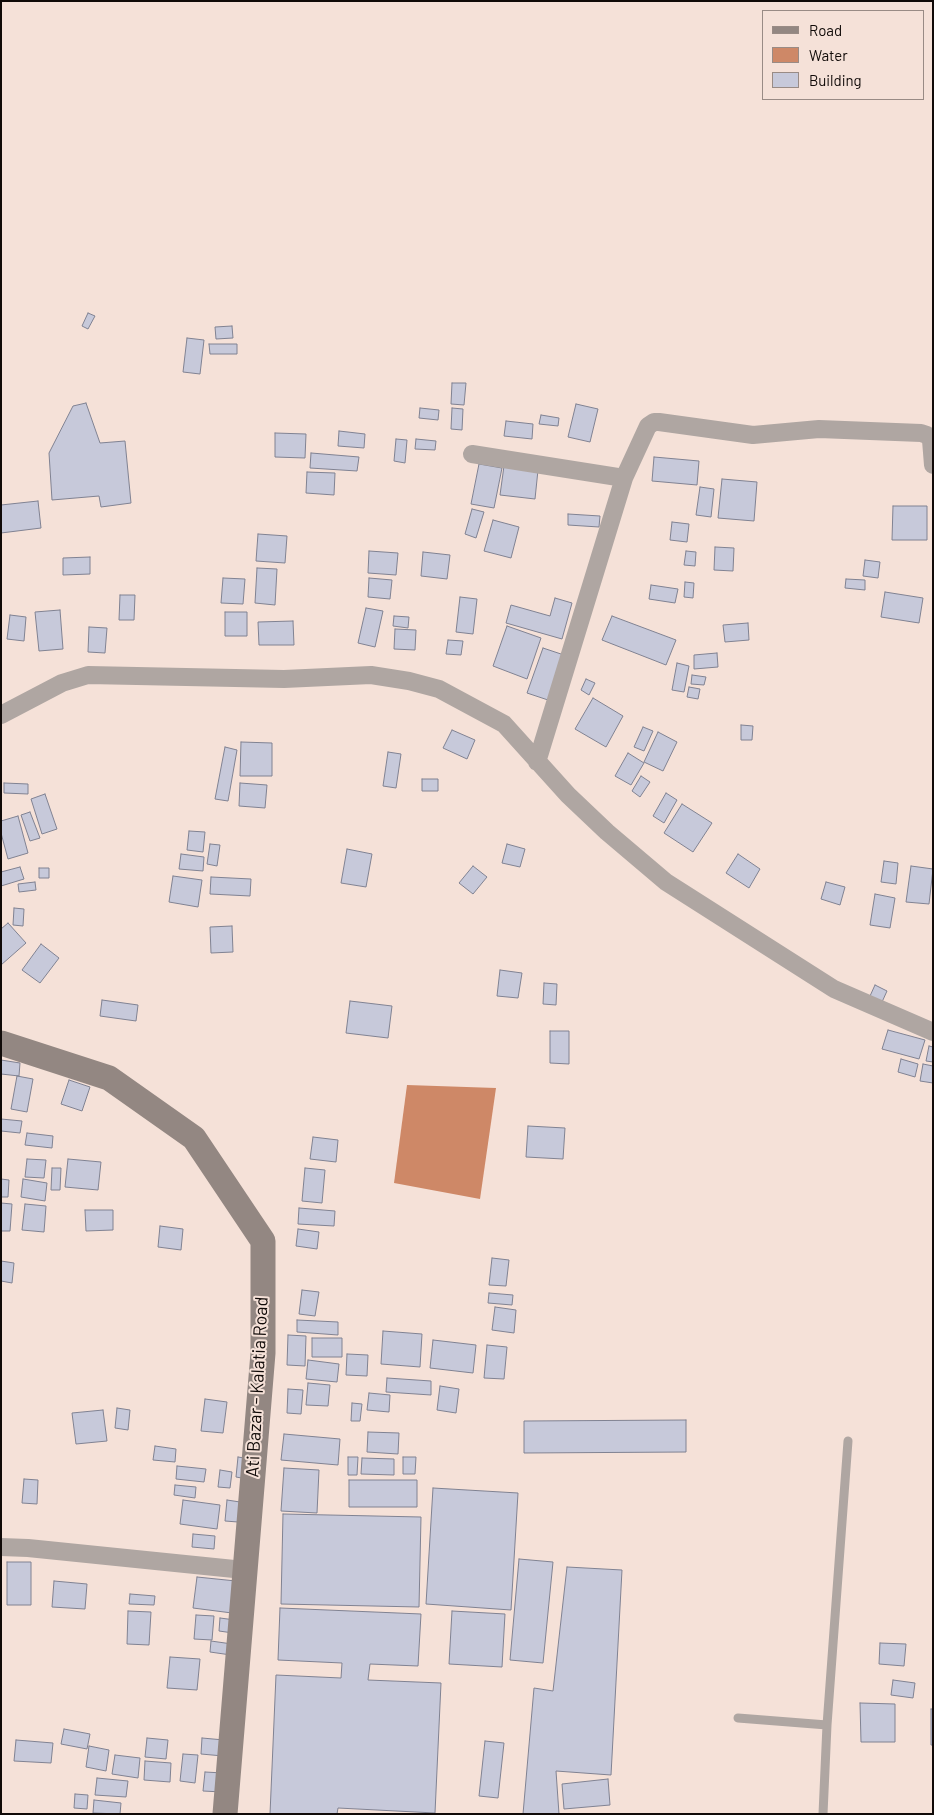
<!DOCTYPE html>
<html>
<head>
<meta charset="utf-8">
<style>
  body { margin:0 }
  #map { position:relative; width:934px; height:1815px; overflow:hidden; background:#f5e1d8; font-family:Barlow,sans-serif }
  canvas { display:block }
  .frame { position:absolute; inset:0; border:2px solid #100a08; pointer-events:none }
  .legend { position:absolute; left:762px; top:10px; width:162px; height:90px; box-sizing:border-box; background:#f5e1d8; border:1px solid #998b85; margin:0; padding:6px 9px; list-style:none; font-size:15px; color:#100a08 }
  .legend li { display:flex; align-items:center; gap:10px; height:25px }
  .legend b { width:25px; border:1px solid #998b85 }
</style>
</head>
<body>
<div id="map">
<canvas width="934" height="1815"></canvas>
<div class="frame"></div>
<ul class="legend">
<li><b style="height:6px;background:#938782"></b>Road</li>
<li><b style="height:14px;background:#ce8867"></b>Water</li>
<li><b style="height:14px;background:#c7c9da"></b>Building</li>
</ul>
</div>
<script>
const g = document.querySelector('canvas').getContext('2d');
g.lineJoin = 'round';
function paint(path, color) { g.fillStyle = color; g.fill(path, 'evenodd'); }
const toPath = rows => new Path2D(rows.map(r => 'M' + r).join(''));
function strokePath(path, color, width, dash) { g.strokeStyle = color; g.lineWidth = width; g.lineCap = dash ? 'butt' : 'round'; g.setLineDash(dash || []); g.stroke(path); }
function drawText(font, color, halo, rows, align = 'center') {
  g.font = font + ' Barlow,sans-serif'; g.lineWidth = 4; g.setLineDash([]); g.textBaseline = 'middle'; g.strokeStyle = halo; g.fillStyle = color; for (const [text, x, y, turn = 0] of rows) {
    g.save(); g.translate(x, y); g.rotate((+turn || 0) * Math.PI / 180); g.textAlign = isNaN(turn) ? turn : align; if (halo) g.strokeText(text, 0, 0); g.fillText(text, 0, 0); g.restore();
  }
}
const water = toPath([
  [407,1085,496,1088,480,1199,394,1183]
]);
const building = toPath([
  [88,313,95,316,88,329,82,326,88,313],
  [232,326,233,338,216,339,215,327,232,326],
  [187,338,204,340,200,374,183,372,187,338],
  [209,344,237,344,237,354,210,354,209,344],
  [452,383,466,383,464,405,451,404,452,383],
  [86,403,100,443,125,441,131,503,101,507,99,496,52,500,49,453,73,406,86,403],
  [576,404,598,409,590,442,568,437,576,404],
  [420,408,439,410,438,420,419,418,420,408],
  [452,408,463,409,462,430,451,429,452,408],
  [541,415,559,418,558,426,539,424,541,415],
  [506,421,533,424,532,439,504,436,506,421],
  [339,431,365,434,364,448,338,446,339,431],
  [275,433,306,434,305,458,275,457,275,433],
  [396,439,407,440,405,463,394,461,396,439],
  [416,439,436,441,435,450,415,449,416,439],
  [311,453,359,457,357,471,310,468,311,453],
  [654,457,699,461,697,485,652,481,654,457],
  [479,464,502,468,494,508,471,504,479,464],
  [504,466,538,470,535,499,500,495,504,466],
  [307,472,335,473,334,495,306,493,307,472],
  [722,479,757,482,754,521,718,518,722,479],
  [700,487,714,489,711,517,696,515,700,487],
  [38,501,41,528,1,533,1,505,38,501],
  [893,506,927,506,927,540,892,540,893,506],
  [472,509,484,512,476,538,465,534,472,509],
  [568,514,600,516,599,527,568,525,568,514],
  [493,520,519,527,511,558,484,551,493,520],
  [672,522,689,524,687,542,670,540,672,522],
  [258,534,287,536,285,563,256,561,258,534],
  [715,547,734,548,733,571,714,570,715,547],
  [369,551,398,553,396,575,368,573,369,551],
  [686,551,696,552,695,566,684,565,686,551],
  [423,552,450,555,447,579,421,576,423,552],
  [90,557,90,574,63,575,63,558,90,557],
  [865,560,880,562,878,578,863,576,865,560],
  [257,568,277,569,275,605,255,603,257,568],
  [223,578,245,579,243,604,221,603,223,578],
  [369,578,392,580,390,599,368,597,369,578],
  [846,579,865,580,865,590,845,588,846,579],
  [685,582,694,583,693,598,684,597,685,582],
  [651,585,678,589,675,603,649,599,651,585],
  [885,592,923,598,919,623,881,617,885,592],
  [120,595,135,595,134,620,119,620,120,595],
  [460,597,477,599,473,634,456,632,460,597],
  [555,598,572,603,562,639,506,623,511,605,550,616,555,598],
  [366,608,383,611,375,647,358,643,366,608],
  [60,610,63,649,39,651,35,612,60,610],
  [225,612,247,612,247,636,225,636,225,612],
  [10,615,26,617,24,641,7,639,10,615],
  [394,616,409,617,408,628,393,626,394,616],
  [612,616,676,640,666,665,602,640,612,616],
  [293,621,294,645,259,645,258,622,293,621],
  [748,623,749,640,725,642,723,625,748,623],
  [507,626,541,638,527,679,493,666,507,626],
  [89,627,107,628,105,653,88,652,89,627],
  [395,629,416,630,415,650,394,649,395,629],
  [448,640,463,641,461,655,446,654,448,640],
  [543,648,567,656,551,701,527,693,543,648],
  [717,653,718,667,694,669,694,655,717,653],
  [677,663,689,666,684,692,672,690,677,663],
  [692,675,706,677,704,685,691,684,692,675],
  [586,679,595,683,589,695,581,690,586,679],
  [689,687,700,689,698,699,687,697,689,687],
  [593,698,623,716,606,747,575,729,593,698],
  [741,725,753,726,752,740,741,740,741,725],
  [643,727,653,731,644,751,634,747,643,727],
  [452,730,475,740,467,759,443,748,452,730],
  [658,732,677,742,663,771,644,762,658,732],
  [241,742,272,743,272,776,240,776,241,742],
  [225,747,237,750,228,801,215,799,225,747],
  [388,752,401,754,396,788,383,786,388,752],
  [628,753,644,763,631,785,615,776,628,753],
  [641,776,650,782,640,797,632,791,641,776],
  [422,779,438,779,438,791,422,791,422,779],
  [4,783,28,784,28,794,4,793,4,783],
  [240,783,267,785,265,808,239,806,240,783],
  [666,793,677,800,664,823,653,816,666,793],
  [45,794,57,829,42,834,31,799,45,794],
  [682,804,712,823,693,852,664,833,682,804],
  [30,812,40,838,30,841,21,815,30,812],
  [18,816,28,853,8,859,1,833,1,821,18,816],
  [189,831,205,832,203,852,187,850,189,831],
  [210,844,220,845,217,866,207,864,210,844],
  [507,844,525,849,520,867,502,863,507,844],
  [347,849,372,854,366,887,341,883,347,849],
  [181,854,204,857,203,871,179,869,181,854],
  [738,854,760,869,749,888,726,873,738,854],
  [884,861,898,863,896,884,881,882,884,861],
  [473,866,487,877,473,894,459,883,473,866],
  [911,866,933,869,929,904,906,902,911,866],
  [20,867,24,879,1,886,1,872,20,867],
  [39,868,49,868,49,878,39,878,39,868],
  [173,876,202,880,198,907,169,902,173,876],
  [211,877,251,879,250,896,210,894,211,877],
  [35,882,36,890,19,892,18,884,35,882],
  [826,882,845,887,840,905,821,899,826,882],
  [875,894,895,898,890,928,870,925,875,894],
  [14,908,24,909,23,926,13,925,14,908],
  [8,923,26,943,1,965,1,929,8,923],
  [232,926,233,952,211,953,210,927,232,926],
  [41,944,59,958,40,983,22,970,41,944],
  [500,970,522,973,518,998,497,996,500,970],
  [544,983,557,984,556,1005,543,1004,544,983],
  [875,985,887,991,882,1002,870,996,875,985],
  [102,1000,138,1005,136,1021,100,1016,102,1000],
  [350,1001,392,1006,388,1038,346,1033,350,1001],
  [888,1030,925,1040,919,1059,882,1049,888,1030],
  [550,1031,569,1031,569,1064,550,1063,550,1031],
  [929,1046,933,1047,933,1062,926,1061,929,1046],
  [901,1059,918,1064,915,1077,898,1072,901,1059],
  [1,1060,20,1063,19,1076,1,1074,1,1060],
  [923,1064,933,1066,933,1083,920,1081,923,1064],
  [17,1076,33,1079,27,1112,11,1109,17,1076],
  [69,1080,90,1087,82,1111,61,1104,69,1080],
  [1,1119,22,1121,20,1133,1,1131,1,1119],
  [528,1126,565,1128,563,1159,526,1157,528,1126],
  [27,1133,53,1136,52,1148,25,1145,27,1133],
  [313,1137,338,1140,336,1162,310,1159,313,1137],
  [27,1159,46,1160,44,1178,25,1177,27,1159],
  [68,1159,101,1162,98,1190,65,1187,68,1159],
  [52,1168,61,1168,60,1190,51,1190,52,1168],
  [305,1168,325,1170,322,1203,302,1201,305,1168],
  [1,1179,9,1180,8,1197,1,1197,1,1179],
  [23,1179,47,1183,45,1201,21,1197,23,1179],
  [1,1203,12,1204,10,1231,1,1231,1,1203],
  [25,1204,46,1206,44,1232,22,1230,25,1204],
  [299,1208,335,1211,334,1226,298,1224,299,1208],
  [85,1210,113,1210,113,1230,86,1231,85,1210],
  [160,1226,183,1229,181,1250,158,1247,160,1226],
  [298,1229,319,1232,317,1249,296,1246,298,1229],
  [492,1258,509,1260,506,1286,489,1285,492,1258],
  [1,1261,14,1263,12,1283,1,1281,1,1261],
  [302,1290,319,1292,315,1316,299,1314,302,1290],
  [489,1293,513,1295,512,1305,488,1303,489,1293],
  [495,1307,516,1310,514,1333,492,1330,495,1307],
  [297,1320,338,1322,338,1335,297,1332,297,1320],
  [383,1331,422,1334,420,1367,381,1364,383,1331],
  [288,1335,306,1336,305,1366,287,1365,288,1335],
  [312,1338,342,1338,342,1357,312,1357,312,1338],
  [433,1340,476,1345,473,1373,430,1368,433,1340],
  [487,1345,507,1347,504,1379,484,1378,487,1345],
  [347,1354,368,1355,367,1376,346,1375,347,1354],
  [308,1360,339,1364,337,1382,306,1379,308,1360],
  [387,1378,431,1381,431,1395,386,1392,387,1378],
  [308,1383,330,1385,328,1406,306,1405,308,1383],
  [440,1386,459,1389,456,1413,437,1410,440,1386],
  [288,1389,303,1390,301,1414,287,1413,288,1389],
  [369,1393,390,1395,389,1412,367,1410,369,1393],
  [205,1399,227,1402,223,1433,201,1431,205,1399],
  [352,1403,362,1404,360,1421,351,1421,352,1403],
  [117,1408,130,1410,128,1430,115,1428,117,1408],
  [103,1410,107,1441,76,1444,72,1413,103,1410],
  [686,1420,686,1452,524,1453,524,1421,686,1420],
  [368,1432,399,1433,398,1454,367,1452,368,1432],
  [284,1434,340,1439,338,1465,281,1460,284,1434],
  [155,1446,176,1449,175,1462,153,1460,155,1446],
  [238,1457,250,1459,247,1479,236,1477,238,1457],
  [348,1457,358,1457,357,1475,348,1475,348,1457],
  [403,1457,416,1457,415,1474,403,1474,403,1457],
  [362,1458,394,1459,394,1475,361,1474,362,1458],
  [177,1466,206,1469,204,1482,176,1479,177,1466],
  [284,1468,319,1470,317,1513,281,1511,284,1468],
  [220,1470,232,1472,230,1488,218,1487,220,1470],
  [24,1479,38,1480,37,1504,22,1503,24,1479],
  [349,1480,417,1480,417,1507,349,1507,349,1480],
  [175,1485,196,1487,195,1498,174,1495,175,1485],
  [433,1488,518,1493,511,1610,426,1604,433,1488],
  [183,1500,220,1505,217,1529,180,1524,183,1500],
  [227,1500,240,1502,238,1522,225,1521,227,1500],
  [283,1514,421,1517,419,1607,281,1604,283,1514],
  [193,1534,215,1536,214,1549,192,1547,193,1534],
  [519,1559,553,1562,543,1663,510,1660,519,1559],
  [7,1562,31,1562,31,1605,7,1605,7,1562],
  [567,1567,622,1570,611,1775,556,1771,559,1814,523,1814,534,1688,553,1691,567,1567],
  [197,1577,236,1581,232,1613,193,1608,197,1577],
  [54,1581,87,1584,85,1609,52,1607,54,1581],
  [130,1594,155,1596,154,1605,129,1604,130,1594],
  [280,1608,421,1614,418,1666,370,1664,368,1680,441,1683,435,1813,338,1808,337,1814,270,1814,276,1675,341,1678,342,1663,278,1660,280,1608],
  [128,1611,151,1612,149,1645,127,1644,128,1611],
  [452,1611,505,1614,502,1667,449,1664,452,1611],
  [196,1615,214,1616,212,1640,194,1639,196,1615],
  [220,1618,235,1620,233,1633,219,1631,220,1618],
  [211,1641,232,1644,231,1655,210,1652,211,1641],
  [880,1643,906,1644,904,1666,879,1664,880,1643],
  [170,1657,200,1659,197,1690,167,1688,170,1657],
  [893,1680,915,1683,913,1698,891,1695,893,1680],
  [860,1703,895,1704,895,1742,861,1742,860,1703],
  [931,1709,933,1709,933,1745,931,1745,931,1709],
  [64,1729,90,1734,87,1749,61,1744,64,1729],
  [147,1738,168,1740,166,1759,145,1757,147,1738],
  [202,1738,224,1740,223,1756,201,1754,202,1738],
  [16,1740,53,1743,51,1763,14,1761,16,1740],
  [485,1741,504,1743,498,1798,479,1796,485,1741],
  [89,1746,109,1750,106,1771,86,1767,89,1746],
  [183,1754,198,1755,195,1783,180,1781,183,1754],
  [115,1755,140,1758,138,1778,112,1774,115,1755],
  [145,1761,171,1763,170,1782,144,1780,145,1761],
  [205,1772,223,1773,222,1792,203,1791,205,1772],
  [97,1778,128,1781,126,1797,95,1795,97,1778],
  [608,1779,610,1805,564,1809,562,1784,608,1779],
  [75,1794,88,1795,87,1809,74,1808,75,1794],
  [94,1800,121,1803,120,1814,93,1813,94,1800]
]);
const lane = toPath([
  [738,1718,827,1725],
  [823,1814,827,1725,848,1441]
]);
const street = toPath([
  [472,454,624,478,537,762],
  [624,478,648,426,654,422,659,422,753,435,819,429,921,433,927,435,931,440,933,465],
  [1,715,62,683,88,675,284,679,371,675,409,681,439,689,504,724,568,795,607,832,666,882,834,989,933,1032],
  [1,1547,28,1548,244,1570]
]);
const secondary = toPath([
  [1,1043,109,1078,194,1138,263,1241,263,1353,225,1814]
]);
const streetNames = [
  ["Ati Bazar - Kalatia Road",257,1387,-87]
];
paint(water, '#ce8867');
paint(building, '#c7c9da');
strokePath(building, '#808292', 1);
strokePath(lane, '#afa6a2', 9);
strokePath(street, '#afa6a2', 18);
strokePath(secondary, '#938782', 25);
drawText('18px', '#100a08', '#f5e1d8', streetNames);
</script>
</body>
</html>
